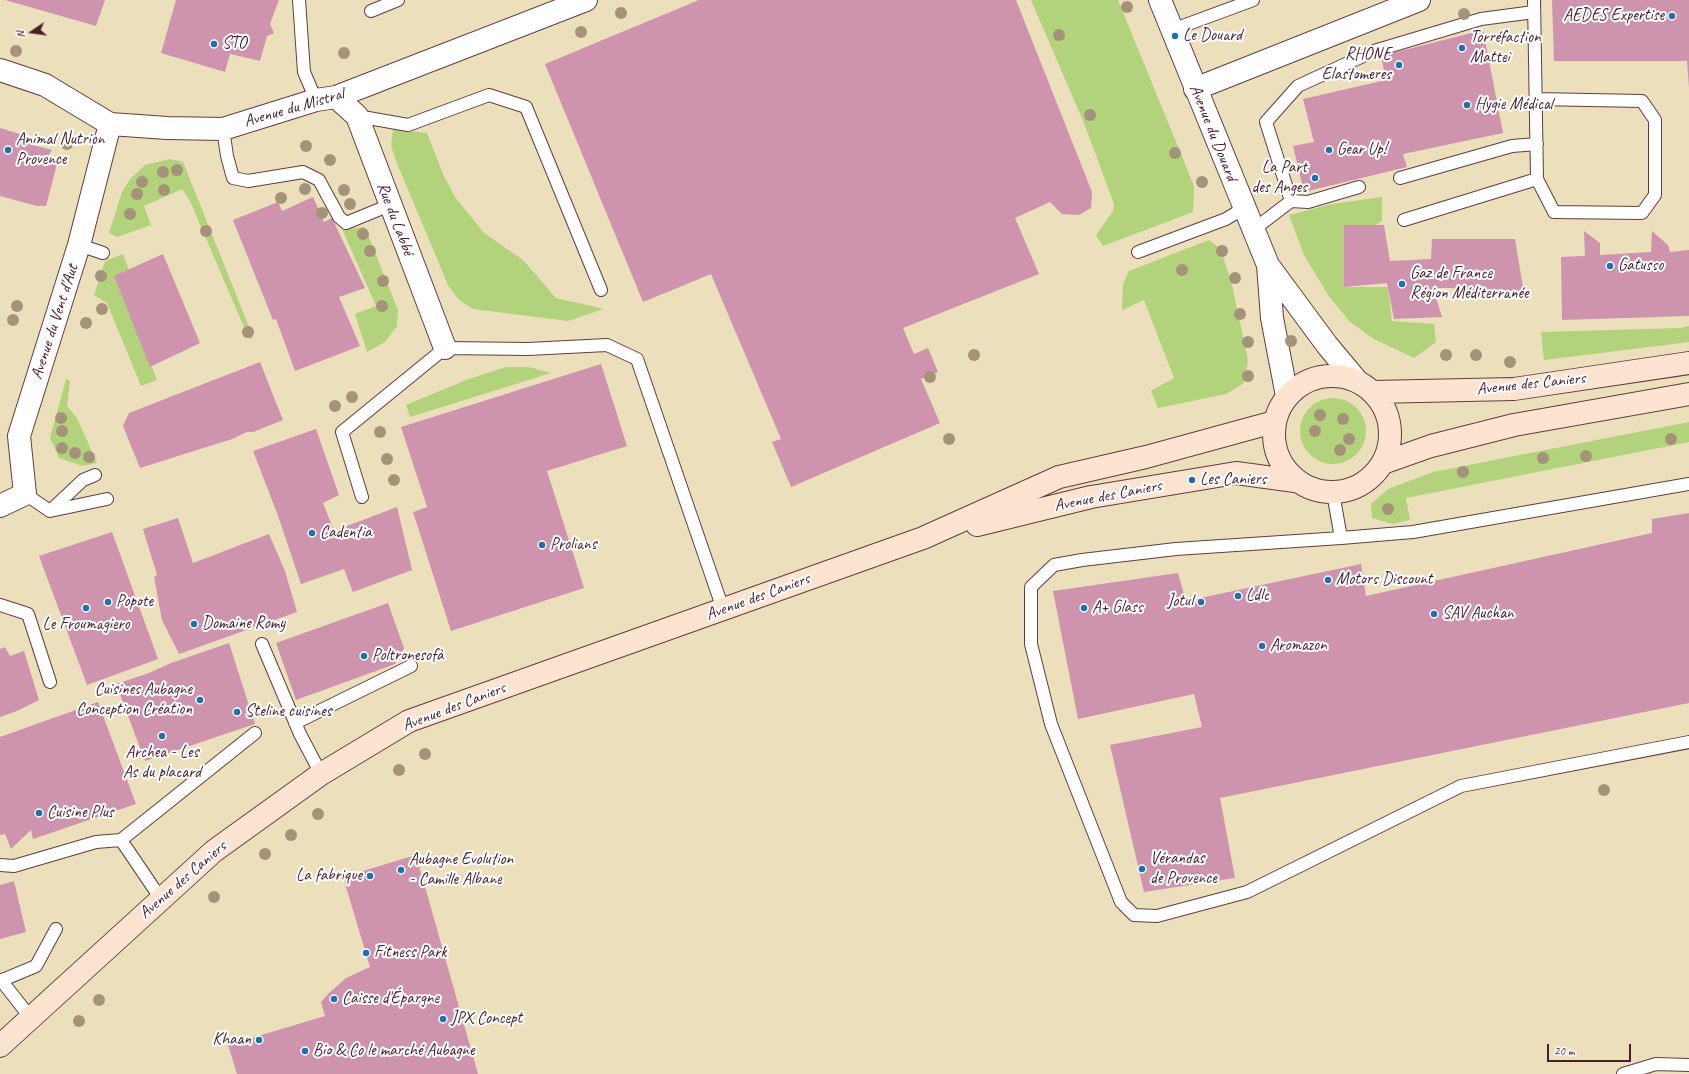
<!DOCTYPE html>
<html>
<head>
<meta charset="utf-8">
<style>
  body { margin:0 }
  #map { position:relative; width:1689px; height:1074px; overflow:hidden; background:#ebdfbc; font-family:Caveat,sans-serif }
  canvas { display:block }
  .north { position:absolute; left:12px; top:12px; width:40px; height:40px; -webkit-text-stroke:3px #fff; paint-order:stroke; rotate:257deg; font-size:11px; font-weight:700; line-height:16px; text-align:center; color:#4a1f2b }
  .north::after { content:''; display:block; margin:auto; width:14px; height:18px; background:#4a1f2b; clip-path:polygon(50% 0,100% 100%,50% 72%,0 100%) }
  .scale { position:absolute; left:1547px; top:1044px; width:84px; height:18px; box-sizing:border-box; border:2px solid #4a1f2b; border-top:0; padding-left:5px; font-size:12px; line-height:14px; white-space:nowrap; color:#4a1f2b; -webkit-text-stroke:3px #fff; paint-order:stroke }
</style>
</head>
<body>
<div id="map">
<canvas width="1689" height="1074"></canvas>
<div class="north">N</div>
<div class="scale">20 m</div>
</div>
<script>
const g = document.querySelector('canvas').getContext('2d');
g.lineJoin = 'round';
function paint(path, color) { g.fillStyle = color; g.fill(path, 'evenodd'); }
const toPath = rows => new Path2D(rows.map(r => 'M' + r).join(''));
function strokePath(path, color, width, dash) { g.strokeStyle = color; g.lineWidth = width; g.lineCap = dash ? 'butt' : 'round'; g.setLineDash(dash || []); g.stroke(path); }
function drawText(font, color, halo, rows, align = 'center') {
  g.font = font + ' Caveat,sans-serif'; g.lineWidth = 4; g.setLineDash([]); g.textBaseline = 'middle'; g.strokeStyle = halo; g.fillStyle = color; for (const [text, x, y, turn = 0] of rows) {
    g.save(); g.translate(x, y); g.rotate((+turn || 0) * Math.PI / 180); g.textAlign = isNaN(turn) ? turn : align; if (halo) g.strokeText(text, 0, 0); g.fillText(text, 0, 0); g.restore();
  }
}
const green = toPath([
  [1031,0,1118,0,1194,186,1193,212,1103,246,1096,235,1113,211,1114,204,1084,123],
  [393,129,427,133,443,174,455,197,484,233,523,260,556,298,604,309,568,321,473,309,458,299,448,285,396,161,391,145],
  [170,159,183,162,253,337,249,339,190,201,182,189,144,206,151,225,117,237,109,233,122,192,130,179,145,165],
  [1382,197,1382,221,1376,225,1344,226,1344,287,1388,287,1392,321,1434,324,1436,342,1414,358,1374,339,1349,321,1328,295,1304,255,1289,215,1332,204],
  [365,227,398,310,397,326,385,342,367,352,355,314,376,306,342,229],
  [1209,240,1221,249,1232,285,1248,360,1244,383,1226,394,1158,408,1151,391,1174,378,1144,300,1122,310,1123,284,1129,271],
  [123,254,129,270,115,276,157,380,141,386,107,303,94,295,105,261],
  [1689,326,1689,342,1544,360,1541,332,1681,328],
  [506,367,529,367,551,373,410,417,406,405,466,380],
  [66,379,70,381,67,406,77,418,97,463,82,466,59,458,50,438],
  '1300 431a33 33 0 1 1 66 0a33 33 0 1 1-66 0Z',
  [1689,422,1689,442,1406,498,1410,520,1393,524,1372,518,1371,504,1388,489,1433,472]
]);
const building = toPath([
  [5,0,105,0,96,26],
  [176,0,279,0,270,24,274,33,267,36,260,61,230,54,225,72,161,53],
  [699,0,1016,0,1092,192,1091,208,1079,215,1062,214,1050,202,1015,218,1039,274,903,328,914,354,928,348,938,372,921,379,940,423,791,487,772,442,781,439,711,274,643,302,545,64],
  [1552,0,1689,0,1689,88,1687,61,1554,61],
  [1483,30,1503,133,1403,154,1407,167,1304,192,1293,146,1314,142,1303,99,1386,80,1381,56],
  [0,128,33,138,33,145,52,150,45,161,57,164,46,206,37,206,0,196],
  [313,197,324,222,332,218,365,288,339,297,360,346,295,371,276,319,273,320,233,220,278,202,282,211],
  [1344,225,1384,225,1390,261,1431,259,1432,239,1515,239,1523,287,1517,295,1453,297,1454,288,1433,288,1442,317,1394,319,1387,283,1344,287],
  [1584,231,1600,243,1600,255,1651,252,1652,231,1668,245,1670,252,1689,250,1689,316,1562,320,1561,257,1585,256],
  [163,254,200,343,150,367,114,276],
  [260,362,283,420,253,432,247,432,232,439,140,468,123,426,129,413],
  [601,364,627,446,547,471,584,588,451,631,413,512,427,507,401,427],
  [316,429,339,495,323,503,334,531,397,507,412,570,353,592,344,569,301,584,277,513,253,451],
  [1689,513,1689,703,1220,798,1235,878,1144,892,1110,745,1202,727,1194,694,1078,719,1053,591,1178,573,1186,601,1361,564,1366,596,1652,533,1652,519],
  [178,518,193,563,269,534,285,571,297,612,179,654,162,620,154,577,157,575,143,529],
  [112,532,158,659,87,685,39,556],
  [388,603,404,648,395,664,296,700,276,643],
  [229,643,255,724,145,761,116,684,149,673,171,663],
  [5,647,10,656,24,651,39,700,17,711,0,717,0,649],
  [98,702,136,804,33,839,31,830,11,849,5,834,0,835,0,737],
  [416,855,478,1074,237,1074,228,1045,325,1016,321,1002,329,993,346,978,370,967,343,877],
  [14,881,26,932,0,939,0,885]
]);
const lane = toPath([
  [299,0,304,72,316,100],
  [1534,0,1537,179,1554,212,1642,213,1655,195,1655,120,1642,101,1536,99],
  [371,11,398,0],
  [1172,30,1253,0],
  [357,116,408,125,489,95,526,107,601,290],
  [223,129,227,156,233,178,248,181,303,172,319,180,339,217,346,223,390,205],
  [1400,178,1512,146,1537,144],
  [1291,201,1308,202,1359,187],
  [1404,220,1537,179],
  [1253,230,1291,201,1266,122,1298,86,1374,51,1481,19,1534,12],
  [79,245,103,253],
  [1138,252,1226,219,1244,208],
  [1333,493,1341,538,1413,532,1689,484],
  [25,494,50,511,107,499],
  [362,497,342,432,445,348,528,349,607,345,637,359,723,609],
  [50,511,83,480,95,475],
  [1341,538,1176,549,1082,560,1054,565,1031,587,1031,644,1051,724,1121,902,1134,915,1157,916,1247,892,1461,786,1689,742],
  [0,605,28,614,50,682],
  [262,644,300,734,321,774],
  [295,723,411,666],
  [0,865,14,866,96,842,121,840],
  [161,899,121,840,255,733],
  [1,980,30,1017],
  [0,981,36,966,56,929],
  [1623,1074,1656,1064,1689,1065]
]);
const street = toPath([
  [1160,0,1268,265,1327,345,1357,381],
  [0,70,45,85,110,124,167,128,223,129,316,100,336,97,586,0],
  [1195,89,1419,0],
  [336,97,357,116,445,348],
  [1268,265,1272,318,1287,396],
  [0,506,25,494,19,436,79,245,110,124]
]);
const secondary = toPath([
  '1274 434a58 58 0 1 1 116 0a58 58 0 1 1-116 0Z',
  [1373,392,1514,389,1689,363],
  [1383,463,1431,446,1514,425,1689,394],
  [977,525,1091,497,1236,473,1295,481],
  [0,1046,214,851,321,774,409,721,923,538,1059,477,1146,457,1274,422]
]);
const trees = [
  [1127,7],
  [621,13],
  [1464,14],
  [581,32],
  [1059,35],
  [16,51],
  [344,53],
  [1090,115],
  [67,144],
  [306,146],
  [1175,153],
  [330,160],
  [177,170],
  [163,172],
  [142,182],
  [1202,182],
  [305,189],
  [164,190],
  [344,190],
  [137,194],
  [281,198],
  [350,204],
  [322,213],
  [130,214],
  [206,231],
  [363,234],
  [370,251],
  [1222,251],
  [1182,270],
  [101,276],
  [1235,278],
  [383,281],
  [17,306],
  [382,306],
  [102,309],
  [1240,314],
  [13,320],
  [86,323],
  [248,332],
  [1291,341],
  [1248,342],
  [974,355],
  [1446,355],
  [1476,355],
  [1510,362],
  [1248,376],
  [930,377],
  [352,397],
  [335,406],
  [1320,415],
  [61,418],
  [1343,419],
  [62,431],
  [1315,431],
  [380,432],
  [949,439],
  [1349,439],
  [1671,439],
  [62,448],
  [1340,450],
  [75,453],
  [1586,456],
  [89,457],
  [1543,458],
  [387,459],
  [1463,472],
  [394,480],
  [1388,509],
  [425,754],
  [399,770],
  [1604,790],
  [318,814],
  [291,835],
  [265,854],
  [214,897],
  [99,1000],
  [79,1021]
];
const markers = [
  [1672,16,4,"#1f6fb2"],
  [1175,36,4,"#1f6fb2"],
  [214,44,4,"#1f6fb2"],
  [1462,48,4,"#1f6fb2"],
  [1399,65,4,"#1f6fb2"],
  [1467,105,4,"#1f6fb2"],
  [8,150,4,"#1f6fb2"],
  [1329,150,4,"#1f6fb2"],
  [1315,178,4,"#1f6fb2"],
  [1610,266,4,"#1f6fb2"],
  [1402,284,4,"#1f6fb2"],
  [1192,480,4,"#1f6fb2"],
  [312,533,4,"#1f6fb2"],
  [542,545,4,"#1f6fb2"],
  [1328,580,4,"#1f6fb2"],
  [1238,596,4,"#1f6fb2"],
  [108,602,4,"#1f6fb2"],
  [1201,602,4,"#1f6fb2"],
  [86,608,4,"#1f6fb2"],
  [1084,608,4,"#1f6fb2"],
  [1434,614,4,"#1f6fb2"],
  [194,624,4,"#1f6fb2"],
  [1262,646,4,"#1f6fb2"],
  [364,656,4,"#1f6fb2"],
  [200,700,4,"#1f6fb2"],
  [237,712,4,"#1f6fb2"],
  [162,736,4,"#1f6fb2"],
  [39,813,4,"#1f6fb2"],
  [1142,869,4,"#1f6fb2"],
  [401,870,4,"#1f6fb2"],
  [370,876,4,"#1f6fb2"],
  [366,953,4,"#1f6fb2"],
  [334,999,4,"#1f6fb2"],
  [443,1019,4,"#1f6fb2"],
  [259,1040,4,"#1f6fb2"],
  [305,1051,4,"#1f6fb2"]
];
const poiNames = [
  ["AEDES Expertise",1664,16,"right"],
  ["Le Douard",1183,36],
  ["Torréfaction",1470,38],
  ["Mattei",1470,58],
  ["STO",222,44],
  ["RHONE",1391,55,"right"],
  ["Elastomeres",1391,75,"right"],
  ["Hygie Médical",1475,105],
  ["Animal Nutrion",16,140],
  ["Provence",16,160],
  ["Gear Up!",1337,150],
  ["La Part",1307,168,"right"],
  ["des Anges",1307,188,"right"],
  ["Gatusso",1618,266],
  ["Gaz de France",1410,274],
  ["Région Méditerranée",1410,294],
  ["Les Caniers",1200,480],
  ["Cadentia",320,533],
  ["Prolians",550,545],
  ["Motors Discount",1336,580],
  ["Ldlc",1246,596],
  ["Popote",116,602],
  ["Jotul",1193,602,"right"],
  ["A+ Glass",1092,608],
  ["SAV Auchan",1442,614],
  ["Domaine Romy",202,624],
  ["Le Froumagiero",86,625,"center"],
  ["Aromazon",1270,646],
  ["Poltronesofà",372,656],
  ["Cuisines Aubagne",192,690,"right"],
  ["Conception Création",192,710,"right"],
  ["Steline cuisines",245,712],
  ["Archea - Les",162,753,"center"],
  ["As du placard",162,773,"center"],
  ["Cuisine Plus",47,813],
  ["Vérandas",1150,859],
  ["de Provence",1150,879],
  ["Aubagne Evolution",409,860],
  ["- Camille Albane",409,880],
  ["La fabrique",362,876,"right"],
  ["Fitness Park",374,953],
  ["Caisse d'Épargne",342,999],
  ["JPX Concept",451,1019],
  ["Khaan",251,1040,"right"],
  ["Bio & Co le marché Aubagne",313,1051]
];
const streetNames = [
  ["Avenue du Mistral",294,108,-16],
  ["Avenue du Douard",1213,133,68],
  ["Rue du Labbé",395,219,69],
  ["Avenue du Vent d'Aut",55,322,-72],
  ["Avenue des Caniers",1531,384,-6],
  ["Avenue des Caniers",1108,496,-11],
  ["Avenue des Caniers",758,597,-20],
  ["Avenue des Caniers",454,707,-21],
  ["Avenue des Caniers",183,880,-41]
];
paint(green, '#b2d37b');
paint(building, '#ce94ae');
strokePath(lane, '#623c41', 14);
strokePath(street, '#623c41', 24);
strokePath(secondary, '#623c41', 24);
strokePath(lane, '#fff', 12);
strokePath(street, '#fff', 22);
strokePath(secondary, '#fde4d1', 22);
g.fillStyle = '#a49379';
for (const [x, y] of trees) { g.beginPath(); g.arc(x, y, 6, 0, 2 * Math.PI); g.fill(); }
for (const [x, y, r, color] of markers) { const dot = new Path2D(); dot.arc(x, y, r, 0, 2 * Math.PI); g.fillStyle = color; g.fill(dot); strokePath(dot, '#fff', 1.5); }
drawText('17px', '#4a1f2b', '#fff', poiNames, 'left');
drawText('17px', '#4a1f2b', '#fff', streetNames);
</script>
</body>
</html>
